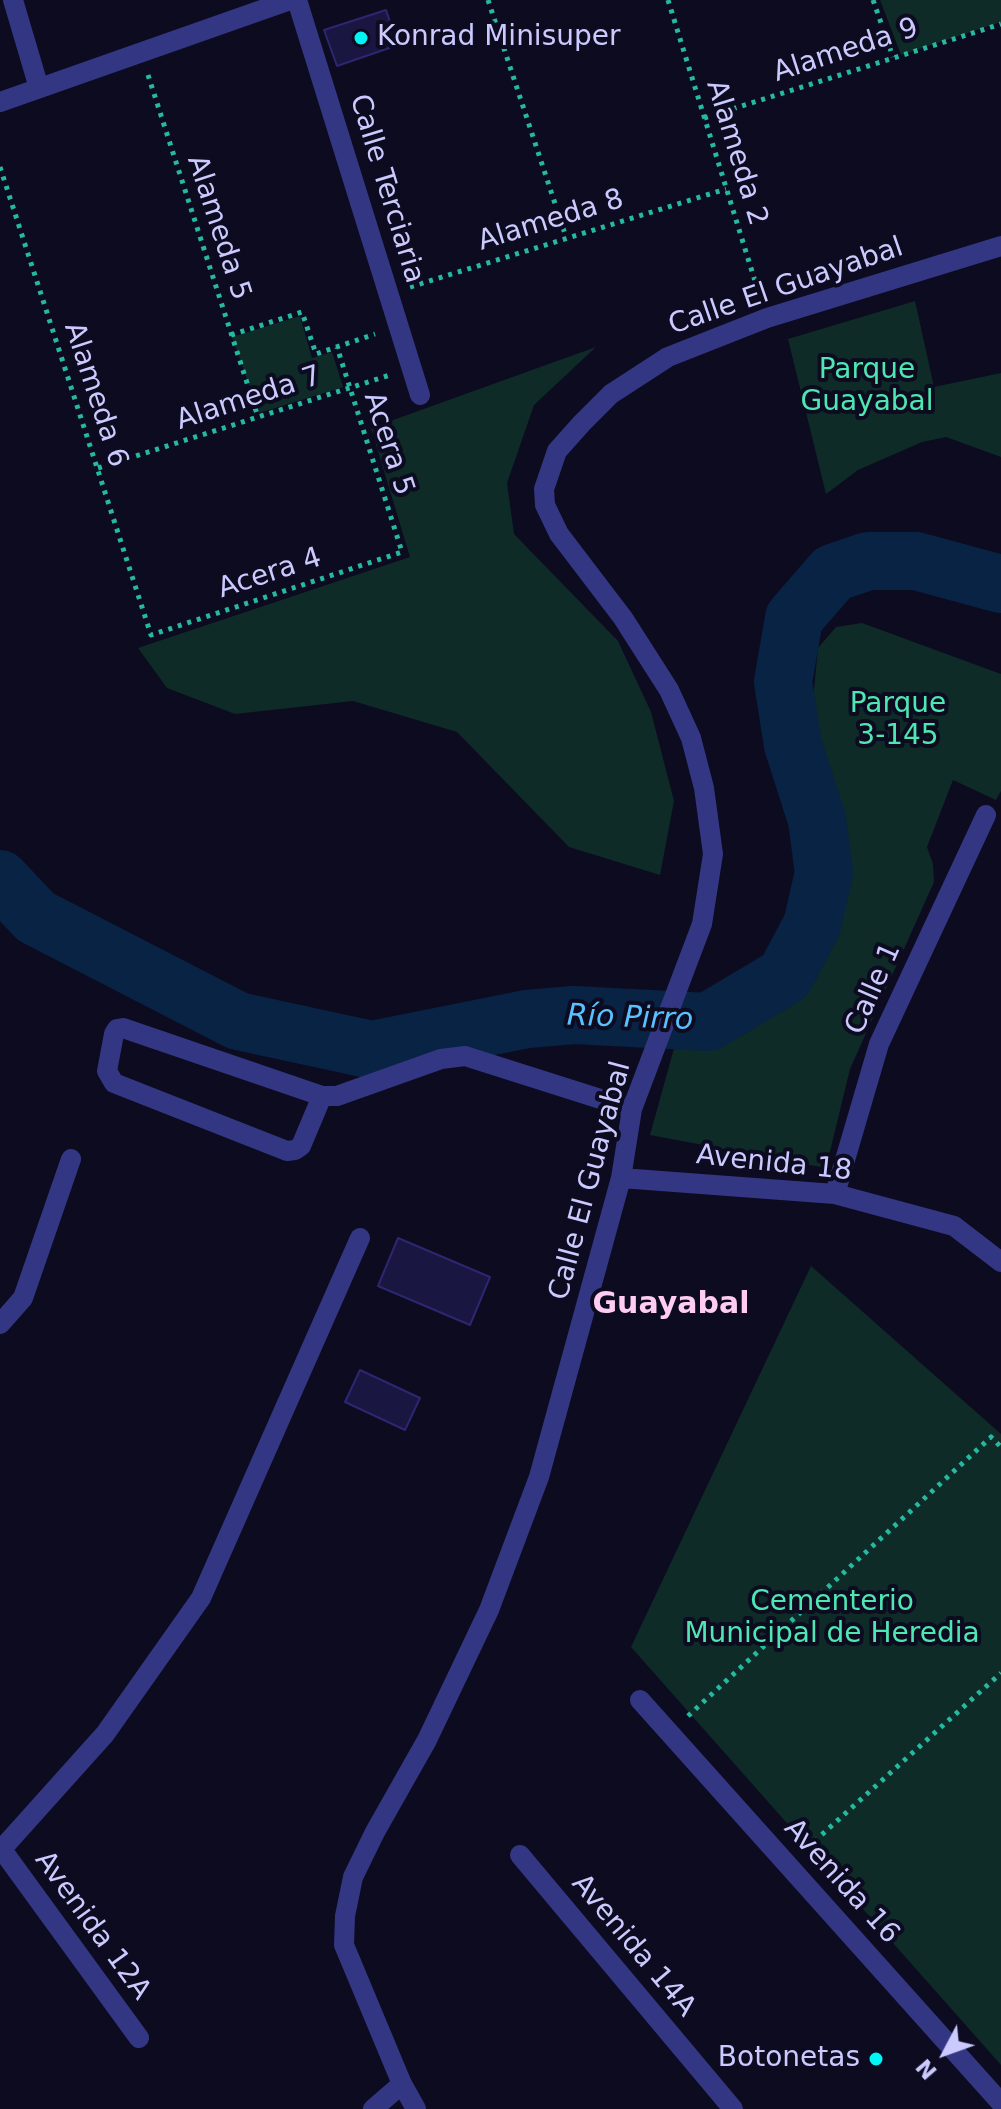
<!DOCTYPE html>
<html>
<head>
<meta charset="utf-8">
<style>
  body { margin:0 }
  #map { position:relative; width:1001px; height:2109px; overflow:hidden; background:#0d0b20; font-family:"DejaVu Sans",sans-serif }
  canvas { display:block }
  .north { position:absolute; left:905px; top:2013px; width:80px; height:80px; -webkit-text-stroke:6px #0d0b20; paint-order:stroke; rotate:229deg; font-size:22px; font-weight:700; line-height:32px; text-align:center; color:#cbcaff }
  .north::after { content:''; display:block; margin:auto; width:28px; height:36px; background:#cbcaff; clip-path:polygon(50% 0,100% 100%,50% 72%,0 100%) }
</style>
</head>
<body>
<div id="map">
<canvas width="1001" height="2109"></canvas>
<div class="north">N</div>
</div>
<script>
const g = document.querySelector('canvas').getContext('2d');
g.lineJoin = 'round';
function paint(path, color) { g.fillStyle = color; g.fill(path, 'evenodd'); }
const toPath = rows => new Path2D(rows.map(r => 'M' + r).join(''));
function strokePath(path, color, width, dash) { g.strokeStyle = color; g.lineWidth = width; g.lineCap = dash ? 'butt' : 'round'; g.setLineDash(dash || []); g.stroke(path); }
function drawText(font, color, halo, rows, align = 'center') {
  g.font = font + ' "DejaVu Sans",sans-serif'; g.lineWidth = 8; g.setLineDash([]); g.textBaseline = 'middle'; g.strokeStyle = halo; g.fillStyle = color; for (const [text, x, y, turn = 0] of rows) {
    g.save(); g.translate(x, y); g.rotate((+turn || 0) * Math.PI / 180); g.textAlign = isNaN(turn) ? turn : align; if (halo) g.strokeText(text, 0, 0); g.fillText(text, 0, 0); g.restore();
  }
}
const green = toPath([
  [880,0,1001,0,1001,22,901,55],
  [915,301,934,387,1001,373,1001,457,946,437,922,442,858,470,826,494,788,339],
  [300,316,312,358,332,352,343,387,259,413,232,337],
  [596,347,534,405,507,483,514,534,618,641,651,712,674,801,660,875,569,847,457,732,353,701,235,714,167,688,138,648,410,557,371,428],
  [862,623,1001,674,1001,791,996,800,953,780,927,847,933,864,934,882,850,1069,826,1168,650,1135,678,1034,732,1027,774,1003,809,959,836,911,841,859,813,699,818,648,836,627],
  [811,1266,1001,1434,1001,2065,631,1647]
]);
const river = toPath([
  [0,879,36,917,238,1021,372,1050,527,1019,574,1015,708,1022,785,976,812,925,824,873,817,820,793,745,783,682,794,618,833,573,868,561,916,561,1001,584]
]);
const building = toPath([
  [386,10,398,45,337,66,324,30,386,10],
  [398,1238,490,1277,470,1325,378,1286,398,1238],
  [360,1370,420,1398,405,1430,345,1402,360,1370]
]);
const path = toPath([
  [488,0,566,237],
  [668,0,759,294],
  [873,0,893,57],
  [148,75,258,417],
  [704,118,1001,24],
  [0,167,151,635,402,552,337,347],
  [410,287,726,189],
  [231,335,302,312,316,354,375,334],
  [98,468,390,375],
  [688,1716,991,1437,1001,1447],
  [807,1848,1001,1673]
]);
const minor = toPath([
  [13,0,39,88],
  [297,0,420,395],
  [0,102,290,0],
  [322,1096,301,1146,295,1150,287,1151,114,1083,107,1071,114,1034,117,1029,123,1028,322,1096,337,1096,441,1059,465,1056,632,1109],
  [621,1178,835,1194,954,1226,1001,1262],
  [835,1194,879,1044,986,815],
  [0,1324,23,1298,71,1159],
  [640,1700,1001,2103],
  [0,1847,139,2038],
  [0,1851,105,1734,201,1598,360,1238],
  [520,1855,733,2109],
  [373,2109,402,2084],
  [416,2109,402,2084,344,1945,345,1916,353,1877,375,1832,427,1740,489,1610,539,1477,621,1178,632,1109,702,924,713,854,704,788,691,738,669,690,623,618,559,534,545,505,544,489,557,451,582,423,611,394,668,357,767,318,1001,246]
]);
const markers = [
  [361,38,8,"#00f5f5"],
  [876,2059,8,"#00f5f5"]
];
const poiNames = [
  ["Konrad Minisuper",377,38],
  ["Botonetas",860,2059,"right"]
];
const streetNames = [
  ["Alameda 9",846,51,-18],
  ["Alameda 2",736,153,73],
  ["Calle Terciaria",386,189,73],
  ["Alameda 8",551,221,-17],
  ["Alameda 5",218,228,72],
  ["Calle El Guayabal",786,287,-19],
  ["Alameda 6",95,395,72],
  ["Alameda 7",249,399,-18],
  ["Acera 5",388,444,72],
  ["Acera 4",270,574,-18],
  ["Calle 1",874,989,-66],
  ["Avenida 18",774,1164,6],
  ["Calle El Guayabal",591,1181,-75],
  ["Avenida 16",841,1882,48],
  ["Avenida 12A",92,1926,54],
  ["Avenida 14A",633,1946,50]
];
const parkNames = [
  ["Parque",867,371],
  ["Guayabal",867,403],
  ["Parque",898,705],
  ["3-145",898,737],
  ["Cementerio",832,1603],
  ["Municipal de Heredia",832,1635]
];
const waterNames = [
  ["Río Pirro",630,1019,2]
];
const neighbourhoodNames = [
  ["Guayabal",671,1305]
];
paint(green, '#0e2b27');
strokePath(river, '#082343', 58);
paint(building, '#1a1642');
strokePath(building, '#2d2670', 2);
strokePath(path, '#25b9a1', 5, [4, 6]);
strokePath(minor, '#333783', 20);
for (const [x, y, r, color] of markers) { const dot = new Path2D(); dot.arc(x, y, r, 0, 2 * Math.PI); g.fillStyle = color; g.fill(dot); strokePath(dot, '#0d0b20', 3); }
drawText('28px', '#cbcaff', '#0d0b20', poiNames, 'left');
drawText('28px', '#cbcaff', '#0d0b20', streetNames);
drawText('28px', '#4ee7b2', '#0d0b20', parkNames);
drawText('italic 30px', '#58c2ff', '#0d0b20', waterNames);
drawText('bold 30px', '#ffccf2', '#0d0b20', neighbourhoodNames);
</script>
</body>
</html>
